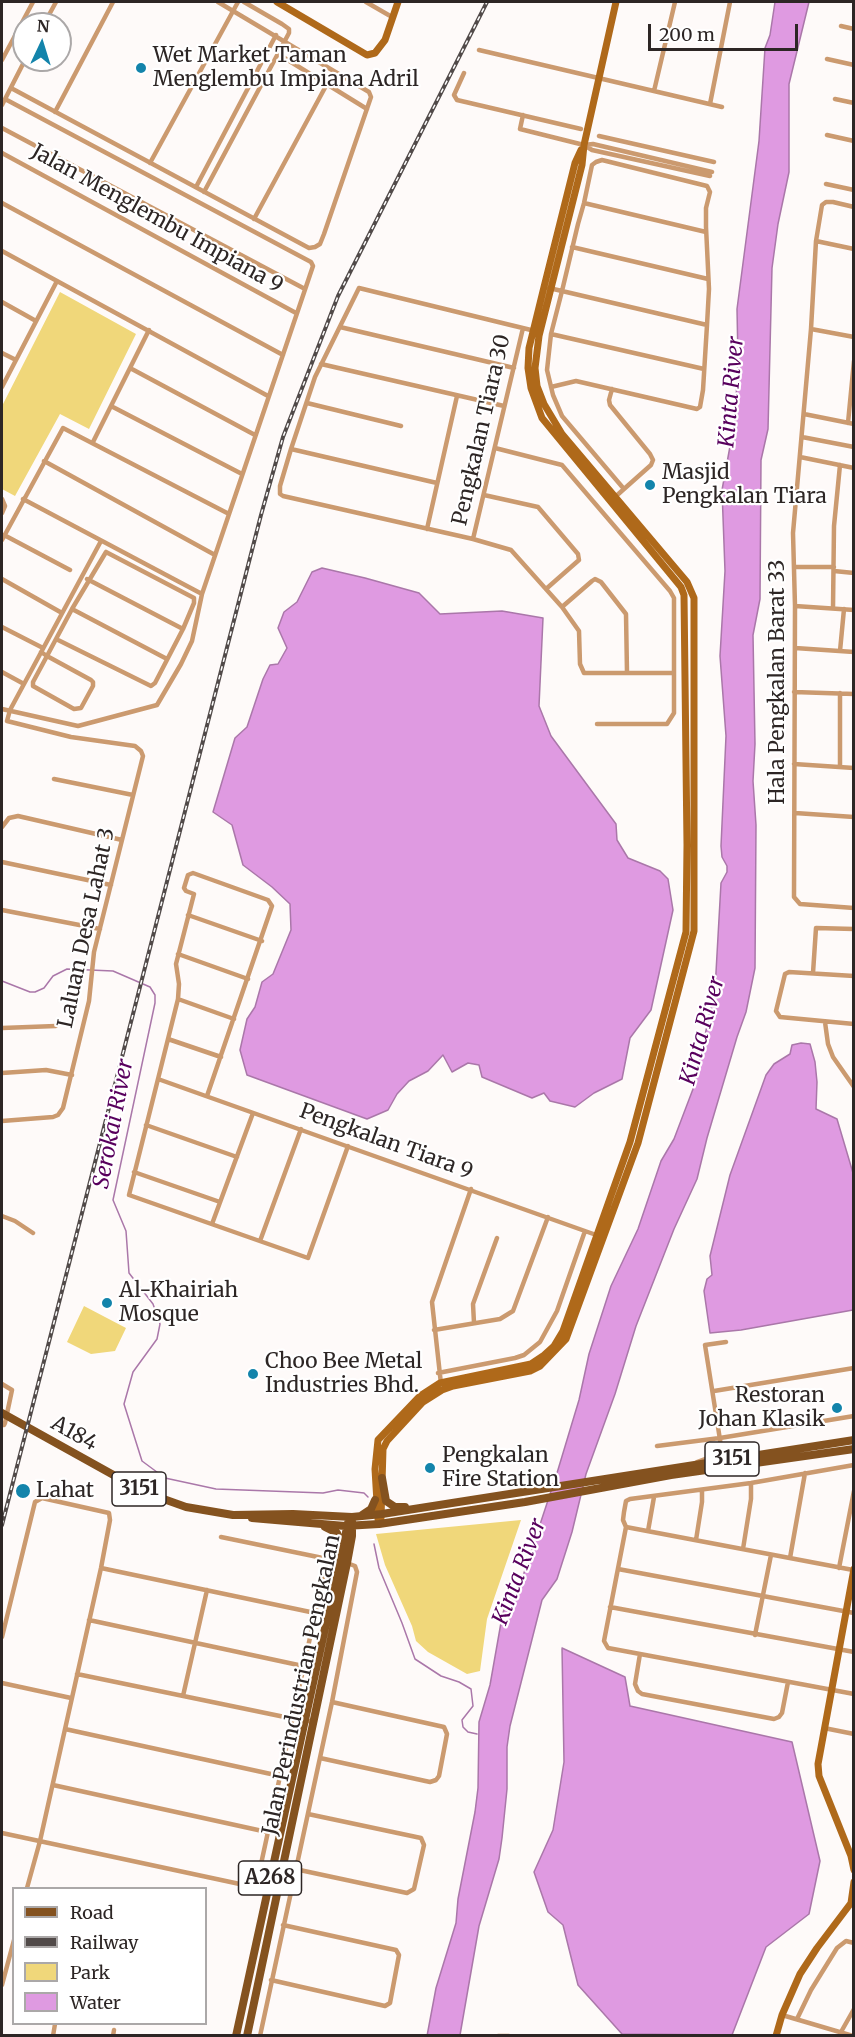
<!DOCTYPE html>
<html>
<head>
<meta charset="utf-8">
<style>
  body { margin:0 }
  #map { position:relative; width:855px; height:2037px; overflow:hidden; background:#fefaf9; font-family:Merriweather,serif }
  canvas { display:block }
  .frame { position:absolute; inset:0; border:3px solid #2d2625; pointer-events:none }
  .legend { position:absolute; left:12px; top:1887px; width:195px; height:138px; box-sizing:border-box; background:#fff; border:2px solid #aba8a8; margin:0; padding:8px 10px; list-style:none; font-size:18px; color:#2d2625 }
  .legend li { display:flex; align-items:center; gap:12px; height:30px }
  .legend b { width:30px; border:2px solid #aba8a8 }
  .north { position:absolute; left:12px; top:12px; width:60px; height:60px; box-sizing:border-box; background:#fff; border:2px solid #aba8a8; border-radius:50%; rotate:4deg; font-size:16px; font-weight:700; line-height:24px; text-align:center; color:#2d2625 }
  .north::after { content:''; display:block; margin:auto; width:21px; height:27px; background:#1384ab; clip-path:polygon(50% 0,100% 100%,50% 72%,0 100%) }
  .scale { position:absolute; left:648px; top:24px; width:150px; height:27px; box-sizing:border-box; border:3px solid #2d2625; border-top:0; padding-left:8px; font-size:18px; line-height:21px; white-space:nowrap; color:#2d2625; -webkit-text-stroke:4px #fff; paint-order:stroke }
</style>
</head>
<body>
<div id="map">
<canvas width="855" height="2037"></canvas>
<div class="frame"></div>
<ul class="legend">
<li><b style="height:8px;background:#84521f"></b>Road</li>
<li><b style="height:8px;background:#514a49"></b>Railway</li>
<li><b style="height:16px;background:#f0d77a"></b>Park</li>
<li><b style="height:16px;background:#df9ae1"></b>Water</li>
</ul>
<div class="north">N</div>
<div class="scale">200 m</div>
</div>
<script>
const g = document.querySelector('canvas').getContext('2d');
g.lineJoin = 'round';
function paint(path, color) { g.fillStyle = color; g.fill(path, 'evenodd'); }
const toPath = rows => new Path2D(rows.map(r => 'M' + r).join(''));
function strokePath(path, color, width, dash) { g.strokeStyle = color; g.lineWidth = width; g.lineCap = dash ? 'butt' : 'round'; g.setLineDash(dash || []); g.stroke(path); }
function drawText(font, color, halo, rows, align = 'center') {
  g.font = font + ' Merriweather,serif'; g.lineWidth = 4.5; g.setLineDash([]); g.textBaseline = 'middle'; g.strokeStyle = halo; g.fillStyle = color; for (const [text, x, y, turn = 0] of rows) {
    g.save(); g.translate(x, y); g.rotate((+turn || 0) * Math.PI / 180); g.textAlign = isNaN(turn) ? turn : align; if (halo) g.strokeText(text, 0, 0); g.fillText(text, 0, 0); g.restore();
  }
}
const green = toPath([
  [60,292,136,334,89,429,60,414,15,496,2,489,2,406],
  [84,1306,126,1328,115,1351,91,1354,67,1342],
  [521,1520,487,1619,480,1671,467,1674,428,1652,416,1641,412,1626,385,1565,376,1534]
]);
const water = toPath([
  [775,2,809,2,789,84,789,172,778,224,772,268,768,429,761,460,760,599,753,635,755,744,753,781,756,825,755,968,746,1012,737,1037,707,1138,697,1179,674,1229,636,1326,615,1394,586,1474,572,1532,557,1579,542,1600,510,1726,507,1747,507,1789,502,1838,499,1859,479,1926,460,2035,427,2036,436,1988,456,1923,458,1899,475,1812,478,1788,479,1722,490,1685,502,1617,506,1602,521,1582,557,1473,579,1400,589,1354,611,1286,638,1229,661,1161,674,1139,693,1089,715,990,721,883,727,872,727,866,722,857,721,846,726,736,720,656,725,571,722,490,735,419,738,360,737,309,759,141,765,48,770,35,775,2],
  [322,568,365,578,419,593,440,614,502,611,543,618,539,706,551,736,616,824,617,840,628,858,660,871,668,879,673,910,651,1010,630,1038,622,1079,594,1093,575,1107,550,1101,544,1093,532,1098,482,1077,479,1065,468,1063,452,1072,443,1055,428,1071,409,1081,397,1094,388,1110,367,1119,247,1075,240,1050,247,1019,255,1007,262,982,273,974,291,930,290,904,272,887,243,865,232,825,213,812,235,738,247,727,263,679,270,665,278,664,287,648,278,628,284,612,297,602,312,572,322,568],
  [801,1043,810,1044,815,1062,817,1082,816,1109,837,1119,853,1173,853,1310,741,1330,710,1333,704,1291,707,1279,712,1275,710,1256,730,1175,766,1075,774,1064,790,1054,792,1045,801,1043],
  [562,1648,625,1677,630,1706,792,1742,820,1861,809,1914,766,1947,732,2035,622,2034,578,1985,563,1925,548,1912,534,1872,553,1830,564,1762,562,1648]
]);
const stream = toPath([
  [2,981,30,992,35,992,44,988,53,976,67,969,113,971,150,987,155,995,155,1003,113,1200,126,1231,129,1273,153,1304,160,1324,157,1339,133,1372,124,1404,142,1461,165,1478,216,1489,323,1493,338,1490,364,1493,368,1497],
  [374,1544,379,1568,402,1623,415,1659,441,1676,459,1682,471,1689,473,1706,462,1720,463,1727,468,1732,477,1734]
]);
const street = toPath([
  [366,2,392,17],
  [44,24,56,2],
  [841,26,854,29],
  [479,50,722,107],
  [278,54,367,109],
  [827,59,854,65],
  [2,60,33,2],
  [464,73,454,95,457,100,581,129],
  [11,88,309,248,315,247,320,244,324,234,371,97,369,92,218,2],
  [654,91,675,2],
  [835,99,854,103],
  [710,104,730,2],
  [2,105,25,60],
  [55,112,113,2],
  [523,115,520,129,584,145,592,150,710,176],
  [2,128,305,289],
  [827,135,854,141],
  [599,136,714,162],
  [584,145,593,144,712,172],
  [2,153,296,313],
  [150,163,238,2],
  [826,184,854,190],
  [196,187,276,35],
  [204,192,289,33,289,29,282,24,244,2],
  [2,203,283,355],
  [584,203,706,232],
  [854,207,833,202,826,202,822,205,816,241,811,329,793,533,795,606,794,897,800,904,854,908],
  [254,219,327,84],
  [816,241,854,249],
  [572,247,708,279],
  [2,251,268,396],
  [549,288,562,291,626,306,707,325,709,289,706,227,706,208,710,192,707,186,602,160,596,162,592,165,584,203,578,224,562,291,551,334,547,370,553,395,562,416,624,489],
  [2,302,36,321],
  [340,327,514,368],
  [811,329,854,337],
  [551,334,704,369],
  [2,353,16,360],
  [321,364,504,406],
  [130,368,255,435],
  [2,387,57,281],
  [551,387,576,381,697,409,700,407,703,390,707,325],
  [612,389,609,400,610,405,650,454,653,460,651,465,615,497],
  [307,403,401,426],
  [111,406,242,474],
  [804,414,854,424],
  [848,423,854,361],
  [802,437,854,447],
  [93,442,149,330],
  [495,448,562,465,670,591,674,598,674,673,584,673,580,664,579,631,562,607,511,550,473,539,523,328],
  [291,449,437,483],
  [800,457,854,468],
  [44,461,215,555],
  [484,495,538,507,578,554,579,560,546,589],
  [2,499,5,506,2,513],
  [23,499,202,594],
  [427,529,457,396],
  [4,535,70,570],
  [473,539,283,496,280,494,280,486,291,449,315,377,359,288,535,331],
  [2,540,63,428,229,514],
  [106,552,194,598,194,603,183,629,155,683,151,686,56,639,72,609,106,552],
  [794,567,834,567],
  [834,571,854,573],
  [2,579,62,613],
  [87,579,183,629],
  [795,606,854,610],
  [562,607,592,581,595,579,601,582,626,614,627,673],
  [833,608,834,526,840,465],
  [72,609,167,659],
  [2,627,43,648],
  [795,648,854,652],
  [840,651,844,609],
  [41,652,47,656,91,680,93,682,93,686,81,708,74,709,33,686,33,682,47,656,56,639],
  [2,672,24,684],
  [794,692,854,694],
  [2,709,78,726,157,705,181,664,192,641,202,594,313,266,311,262,5,99],
  [597,724,667,724,674,713,674,673],
  [794,764,854,768],
  [840,767,840,693],
  [54,779,133,795],
  [795,813,854,817],
  [2,827,9,818,18,816,122,840],
  [2,862,111,885],
  [2,910,100,929],
  [188,915,262,941],
  [178,954,248,979],
  [813,973,816,928,854,929],
  [854,976,789,972,785,974,776,1011,780,1017,854,1024],
  [178,999,234,1019],
  [825,1022,828,1044,833,1057,854,1087],
  [2,1028,56,1026],
  [168,1039,221,1057],
  [2,1073,46,1070,72,1075],
  [158,1079,599,1236],
  [207,1096,272,906,268,900,193,873,188,875,184,888,186,891,194,894,176,964,179,984,178,999,129,1195,308,1258,348,1146],
  [2,1121,53,1117,58,1115,63,1108,89,1001,94,952,143,756,141,751,135,746,71,737,7,721,10,710,101,541],
  [146,1125,237,1157],
  [134,1172,220,1202],
  [2,1216,15,1221,33,1233],
  [212,1224,253,1113],
  [260,1241,301,1129],
  [474,1323,473,1304,497,1238],
  [434,1330,500,1319,513,1311,548,1217],
  [438,1373,515,1358,524,1355,540,1342,557,1311,585,1231],
  [2,1384,12,1390,5,1423,4,1425,2,1425],
  [441,1384,432,1302,471,1189],
  [714,1391,854,1368],
  [657,1446,720,1438,854,1416],
  [721,1446,731,1453,743,1454],
  [697,1462,713,1456,721,1446,705,1345,726,1342],
  [854,1465,751,1483,630,1499,626,1501,624,1512,623,1520,626,1527,604,1641,608,1648,854,1694],
  [626,1527,853,1570],
  [648,1531,654,1497],
  [221,1537,347,1563,355,1566,357,1572,332,1702,260,2036],
  [696,1540,702,1502,702,1490],
  [743,1549,751,1499,751,1483],
  [790,1558,805,1473],
  [101,1568,315,1613],
  [839,1568,854,1491],
  [618,1569,854,1613],
  [610,1607,854,1652],
  [89,1620,303,1666],
  [755,1635,771,1555],
  [2,1637,35,1502,42,1498,109,1513,110,1520,101,1568,40,1841,27,1888],
  [640,1654,635,1684,638,1691,642,1694,774,1719,779,1717,782,1713,788,1682],
  [77,1674,304,1721,315,1721],
  [2,1683,71,1698],
  [183,1696,207,1590],
  [824,1728,854,1734],
  [65,1729,280,1776],
  [320,1758,430,1782,436,1780,439,1776,447,1734,444,1727,332,1702],
  [53,1785,267,1832],
  [2,1833,249,1886,254,1884,258,1878,327,1559],
  [295,1869,407,1893,414,1889,424,1845,421,1838,308,1814],
  [271,1980,385,2006,390,2003,399,1955,396,1950,283,1925],
  [2,1985,14,1940],
  [782,2015,853,2036],
  [797,2019,811,1990,837,1948,846,1941,854,1943],
  [841,2032,854,2009],
  [53,2036,55,2024],
  [113,2036,114,2030],
  [498,2036,509,2036]
]);
const secondary = toPath([
  [277,2,367,55,375,53,385,40,398,2],
  [381,1518,383,1449,387,1441,423,1402,442,1390,453,1386,530,1371,540,1366,566,1339,638,1143,694,931,694,598,687,582,562,434,544,404,537,386,535,368,539,336,582,165,584,145,616,2],
  [378,1519,375,1469,378,1440,420,1396,440,1383,531,1364,543,1356,554,1346,563,1331,630,1142,686,932,687,845,684,595,681,587,542,418,531,388,528,368,529,348,544,287,575,163,581,150],
  [854,1569,818,1764,819,1776,851,1856,854,1870],
  [776,2036,782,2015,800,1974,817,1948,851,1903,854,1882]
]);
const primary = toPath([
  [2,1413,144,1492,186,1507,233,1515,293,1514,352,1517,382,1514,854,1440],
  [382,1478,386,1501,395,1507,405,1507],
  [362,1515,371,1509,375,1500],
  [252,1518,345,1526,379,1524,525,1502,671,1475,854,1449],
  [325,1527,337,1533,341,1546],
  [236,2036,348,1523],
  [247,2036,347,1563,352,1536,352,1521]
]);
const rail = toPath([
  [2,1525,261,515,283,437,338,296,487,2]
]);
const markers = [
  [141,68,6,"#1384ab"],
  [650,485,6,"#1384ab"],
  [107,1303,6,"#1384ab"],
  [253,1374,6,"#1384ab"],
  [837,1408,6,"#1384ab"],
  [430,1468,6,"#1384ab"],
  [23,1491,8,"#1384ab"]
];
const shields = [
  [732,1459,54],
  [139,1489,54],
  [270,1878,63]
];
const shieldNames = [
  ["3151",732,1459],
  ["3151",139,1489],
  ["A268",270,1878]
];
const poiNames = [
  ["Wet Market Taman",153,56],
  ["Menglembu Impiana Adril",153,80],
  ["Masjid",662,473],
  ["Pengkalan Tiara",662,497],
  ["Al-Khairiah",119,1291],
  ["Mosque",119,1315],
  ["Choo Bee Metal",265,1362],
  ["Industries Bhd.",265,1386],
  ["Restoran",825,1396,"right"],
  ["Johan Klasik",825,1420,"right"],
  ["Pengkalan",442,1456],
  ["Fire Station",442,1480],
  ["Lahat",36,1491]
];
const streetNames = [
  ["Jalan Menglembu Impiana 9",157,219,29],
  ["Pengkalan Tiara 30",482,430,-77],
  ["Hala Pengkalan Barat 33",778,682,-90],
  ["Laluan Desa Lahat 3",87,928,-78],
  ["Pengkalan Tiara 9",386,1142,20],
  ["A184",74,1434,29],
  ["Jalan Perindustrian Pengkalan",302,1685,-78]
];
const waterNames = [
  ["Kinta River",732,392,-85],
  ["Kinta River",703,1031,-74],
  ["Serokai River",114,1124,-79],
  ["Kinta River",520,1572,-69]
];
paint(green, '#f0d77a');
paint(water, '#df9ae1');
strokePath(water, '#aa77a9', 1.5);
strokePath(stream, '#aa77a9', 1.5);
strokePath(street, '#cb9a6f', 4.5);
strokePath(secondary, '#af691a', 7);
strokePath(primary, '#84521f', 8);
strokePath(rail, '#514a49', 4);
strokePath(rail, '#fff', 1.5, [4.5]);
for (const [x, y, r, color] of markers) { const dot = new Path2D(); dot.arc(x, y, r, 0, 2 * Math.PI); g.fillStyle = color; g.fill(dot); strokePath(dot, '#fff', 2); }
for (const [x, y, w] of shields) { const box = new Path2D(); box.roundRect(x - w / 2, y - 17, w, 34, 4.5); g.fillStyle = '#fff'; g.fill(box); strokePath(box, '#2d2625', 1.5); }
drawText('bold 20px', '#2d2625', null, shieldNames);
drawText('21px', '#2d2625', '#fff', poiNames, 'left');
drawText('21px', '#2d2625', '#fff', streetNames);
drawText('italic 22px', '#58005d', '#fff', waterNames);
</script>
</body>
</html>
